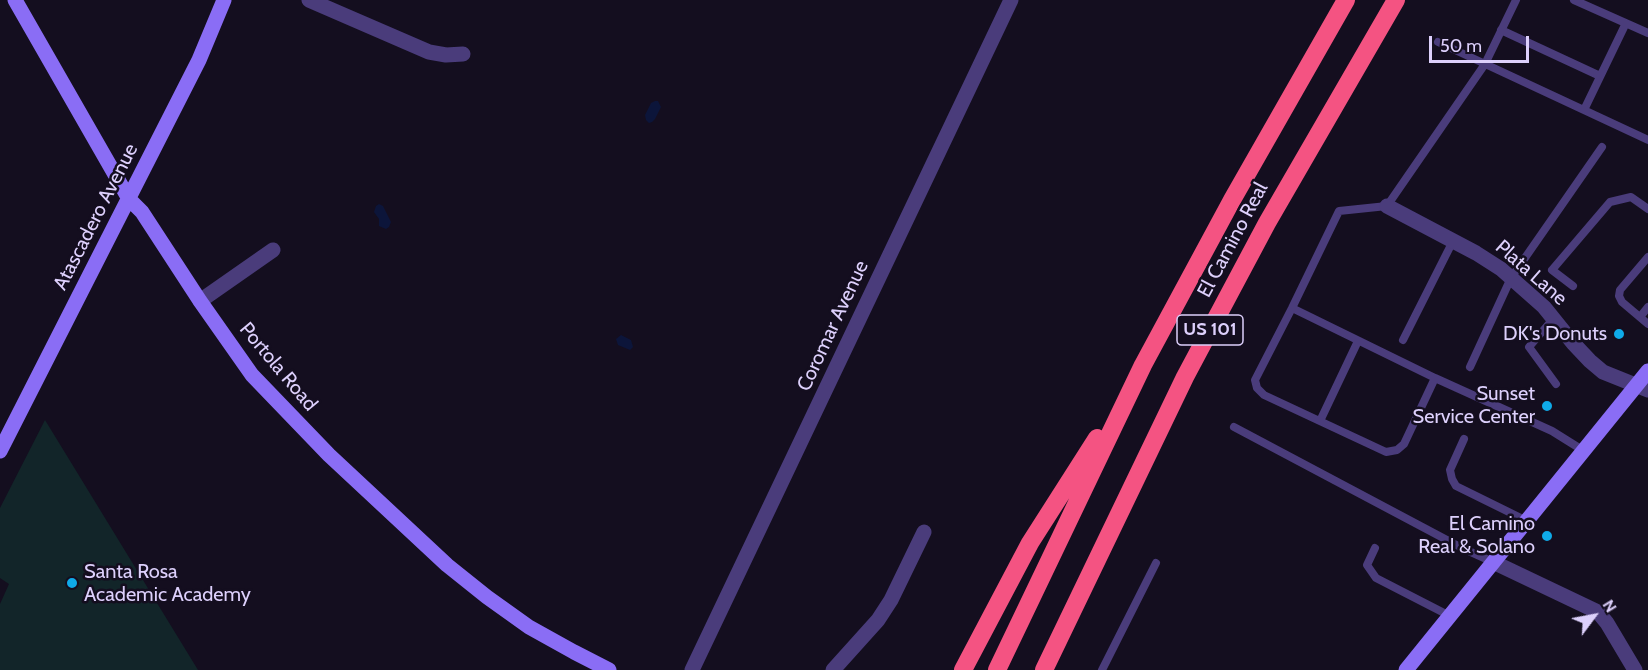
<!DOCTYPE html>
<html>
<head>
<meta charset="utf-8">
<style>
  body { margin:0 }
  #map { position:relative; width:1648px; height:670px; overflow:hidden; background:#140e1f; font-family:Cabin,sans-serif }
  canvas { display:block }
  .north { position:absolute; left:1564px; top:586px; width:60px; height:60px; -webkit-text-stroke:4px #140e1f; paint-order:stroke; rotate:58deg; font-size:16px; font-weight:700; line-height:24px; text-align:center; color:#ddd0fc }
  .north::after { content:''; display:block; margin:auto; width:21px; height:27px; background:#ddd0fc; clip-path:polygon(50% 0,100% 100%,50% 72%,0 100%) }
  .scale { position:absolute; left:1429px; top:36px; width:100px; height:27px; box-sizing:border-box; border:3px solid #ddd0fc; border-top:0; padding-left:8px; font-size:18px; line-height:21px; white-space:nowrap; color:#ddd0fc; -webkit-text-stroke:4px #140e1f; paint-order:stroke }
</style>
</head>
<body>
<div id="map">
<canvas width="1648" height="670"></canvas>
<div class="north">N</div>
<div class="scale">50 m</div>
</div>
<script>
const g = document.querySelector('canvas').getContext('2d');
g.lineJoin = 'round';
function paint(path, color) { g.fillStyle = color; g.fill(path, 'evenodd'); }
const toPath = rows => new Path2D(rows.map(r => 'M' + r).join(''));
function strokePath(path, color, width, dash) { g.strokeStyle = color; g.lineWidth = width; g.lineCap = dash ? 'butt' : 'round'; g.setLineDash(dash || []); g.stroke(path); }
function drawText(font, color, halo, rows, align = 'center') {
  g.font = font + ' Cabin,sans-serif'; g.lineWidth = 5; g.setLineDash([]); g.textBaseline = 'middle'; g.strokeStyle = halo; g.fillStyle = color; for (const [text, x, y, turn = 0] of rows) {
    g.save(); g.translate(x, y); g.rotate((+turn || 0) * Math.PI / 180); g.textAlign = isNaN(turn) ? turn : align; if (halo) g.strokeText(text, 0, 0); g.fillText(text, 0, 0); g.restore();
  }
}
const green = toPath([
  [45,420,198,670,0,670,0,604,9,584,0,578,0,508]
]);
const water = toPath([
  [655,101,658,101,661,107,655,119,652,122,649,123,646,120,645,115,651,103],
  [379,204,383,206,391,222,389,227,386,229,379,226,379,219,374,212,376,206],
  [621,335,631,340,633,347,630,350,618,345,616,339]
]);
const lane = toPath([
  [1574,0,1648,33],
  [1501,30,1600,76],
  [1438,42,1648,140],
  [1584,110,1626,23],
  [1648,257,1620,290,1619,296,1622,302,1648,324],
  [1573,286,1552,270,1610,202,1631,197,1648,209],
  [1292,308,1435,378,1404,444,1397,450,1386,452,1264,395,1257,388,1255,380,1292,308,1339,211,1387,206,1485,64,1516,0],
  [1640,317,1648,307],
  [1553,319,1529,347,1556,384],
  [1403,340,1453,241],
  [1470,367,1511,278,1602,147],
  [1435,378,1552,431,1584,451],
  [1320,421,1358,341],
  [1234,427,1462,548,1493,562],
  [1464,439,1450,470,1452,479,1456,486,1527,521],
  [1375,548,1367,565,1376,578,1450,616],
  [1102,670,1156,563]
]);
const street = toPath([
  [309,0,429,52,446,55,463,54],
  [1387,206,1476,253,1501,269,1544,307,1573,343,1590,361,1603,372,1648,390],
  [200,301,273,250],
  [1493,562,1598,612,1607,623,1635,670],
  [692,670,1011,0],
  [833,670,878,620,891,600,924,532]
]);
const secondary = toPath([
  [15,0,129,199,142,212,200,301,252,375,329,455,447,565,487,597,529,627,574,652,609,670],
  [0,451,199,60,224,0],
  [1406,670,1648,371]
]);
const highway = toPath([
  [963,670,1030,543,1097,438],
  [997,670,1143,365,1232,200,1346,0],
  [1044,670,1185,377,1267,223,1396,0]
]);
const markers = [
  [1619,334,6,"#0faae8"],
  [1547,406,6,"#0faae8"],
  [1547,536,6,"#0faae8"],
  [72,583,6,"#0faae8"]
];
const shields = [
  [1210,330,66]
];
const shieldNames = [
  ["US 101",1210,330]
];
const streetNames = [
  ["Atascadero Avenue",96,217,-63],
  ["El Camino Real",1233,240,-62],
  ["Plata Lane",1531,273,41],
  ["Coromar Avenue",833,326,-65],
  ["Portola Road",278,367,50]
];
const poiNames = [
  ["DK's Donuts",1607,334],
  ["Sunset",1535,394],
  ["Service Center",1535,417],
  ["El Camino",1535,524],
  ["Real & Solano",1535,547],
  ["Santa Rosa",84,572,"left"],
  ["Academic Academy",84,595,"left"]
];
paint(green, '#122529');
paint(water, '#0c153a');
strokePath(lane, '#4a3c7b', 8);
strokePath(street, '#4a3c7b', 15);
strokePath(secondary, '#8a6df5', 15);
strokePath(highway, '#f45382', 18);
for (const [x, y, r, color] of markers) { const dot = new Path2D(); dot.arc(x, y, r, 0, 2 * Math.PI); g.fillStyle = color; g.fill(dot); strokePath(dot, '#140e1f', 2); }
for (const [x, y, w] of shields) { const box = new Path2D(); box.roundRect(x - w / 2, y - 15, w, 30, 4.5); g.fillStyle = '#140e1f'; g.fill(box); strokePath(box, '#ddd0fc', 1.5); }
drawText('bold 18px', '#ddd0fc', null, shieldNames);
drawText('20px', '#ddd0fc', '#140e1f', streetNames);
drawText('20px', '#ddd0fc', '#140e1f', poiNames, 'right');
</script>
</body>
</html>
